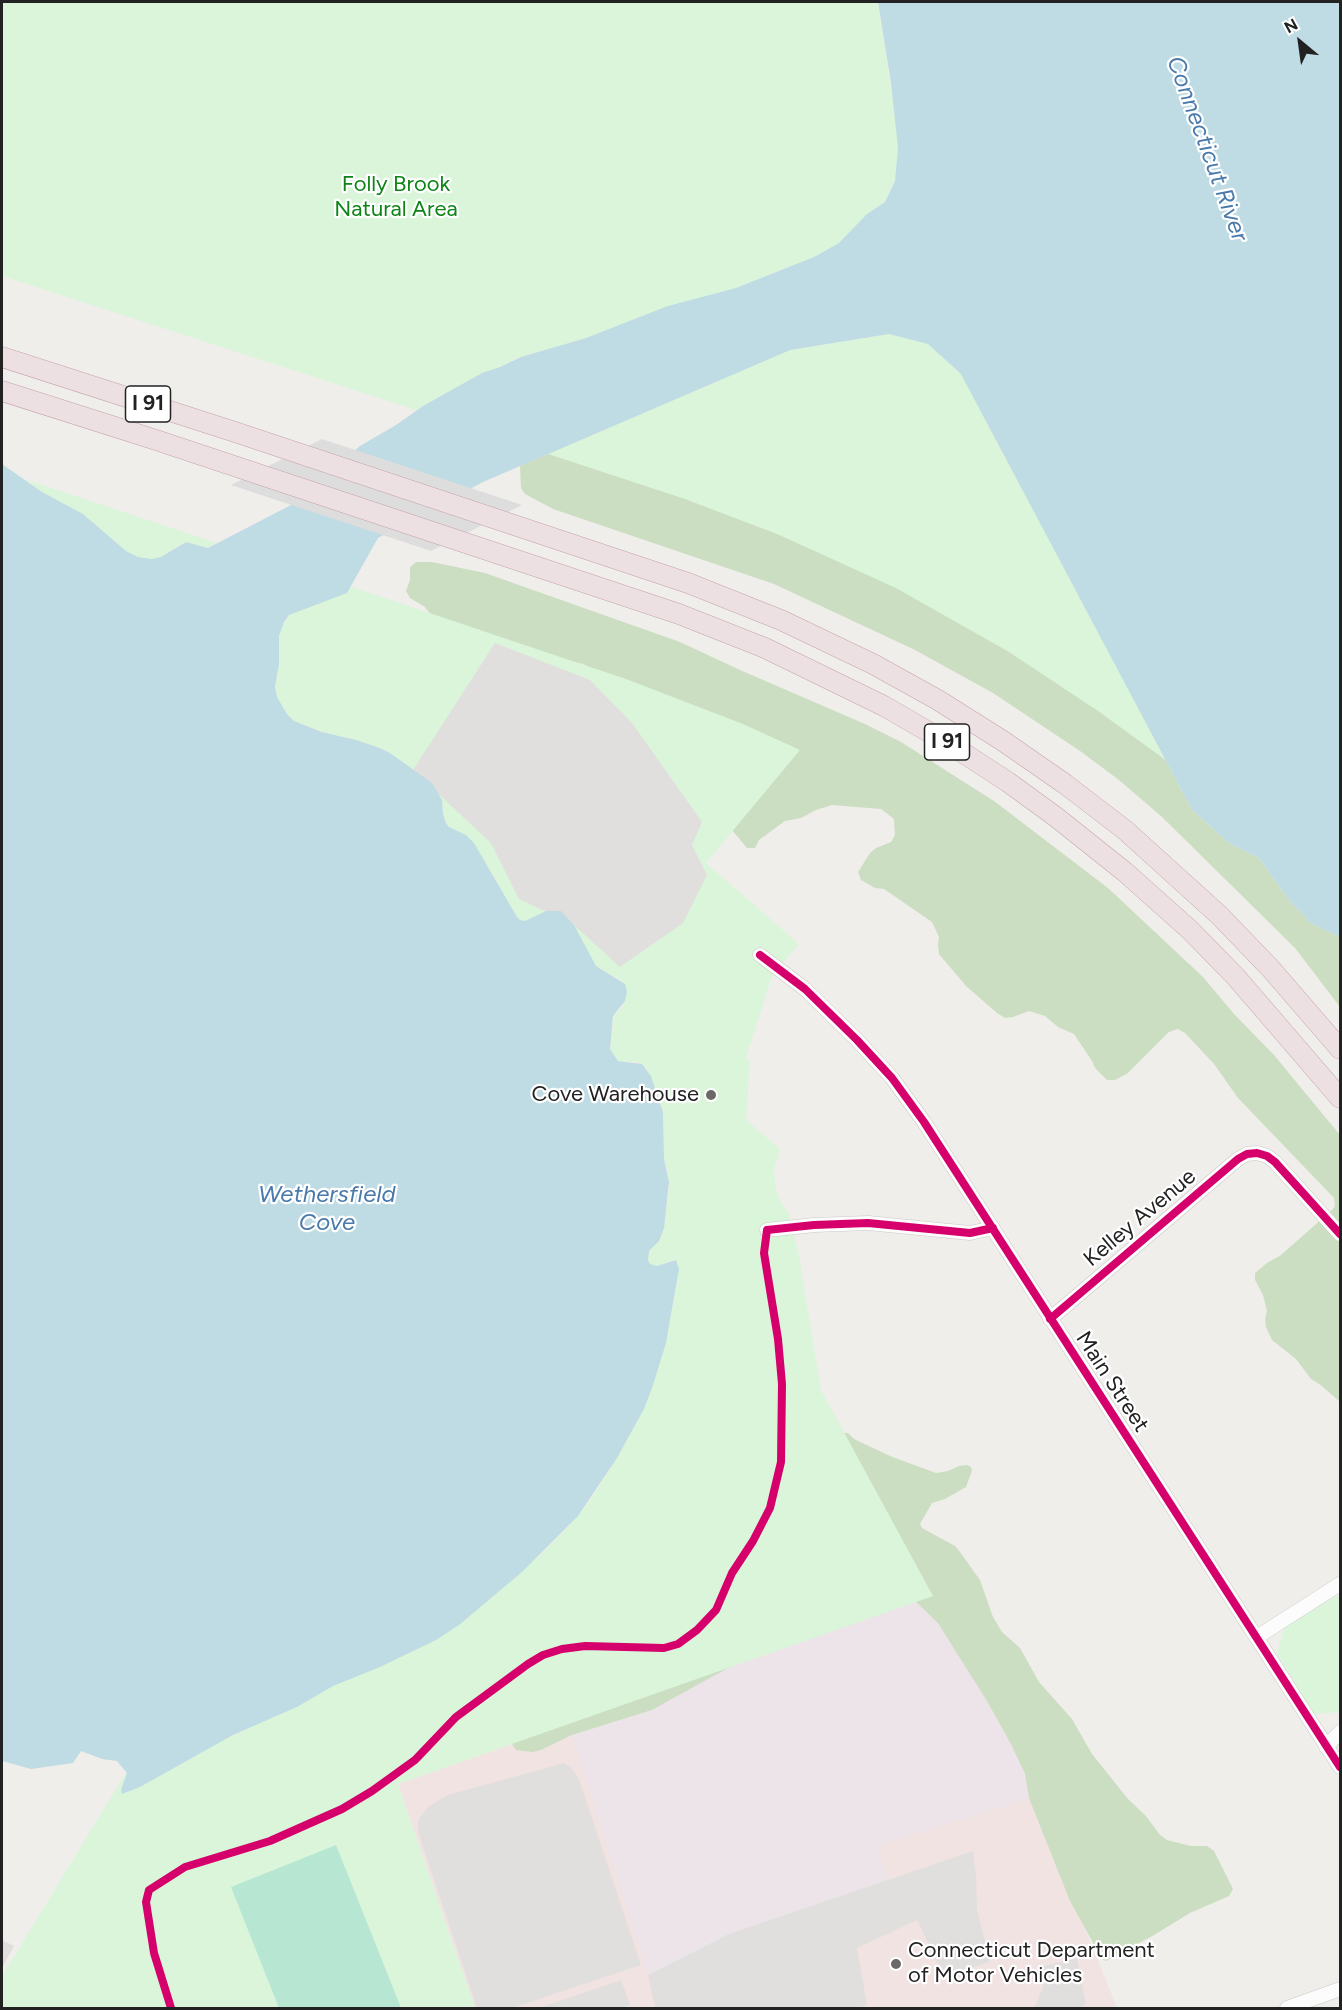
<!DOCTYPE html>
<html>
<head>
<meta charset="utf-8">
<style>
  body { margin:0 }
  #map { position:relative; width:1342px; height:2010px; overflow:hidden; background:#f0eeeb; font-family:Figtree,sans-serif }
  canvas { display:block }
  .frame { position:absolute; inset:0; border:3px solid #222; pointer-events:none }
  .north { position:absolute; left:1270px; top:12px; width:60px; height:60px; -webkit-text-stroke:4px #fff; paint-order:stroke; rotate:331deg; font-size:16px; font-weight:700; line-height:24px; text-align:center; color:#222 }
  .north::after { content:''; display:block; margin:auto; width:21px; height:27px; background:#222; clip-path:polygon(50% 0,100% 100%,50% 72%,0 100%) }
</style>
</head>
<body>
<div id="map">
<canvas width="1342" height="2010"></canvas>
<div class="frame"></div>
<div class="north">N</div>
</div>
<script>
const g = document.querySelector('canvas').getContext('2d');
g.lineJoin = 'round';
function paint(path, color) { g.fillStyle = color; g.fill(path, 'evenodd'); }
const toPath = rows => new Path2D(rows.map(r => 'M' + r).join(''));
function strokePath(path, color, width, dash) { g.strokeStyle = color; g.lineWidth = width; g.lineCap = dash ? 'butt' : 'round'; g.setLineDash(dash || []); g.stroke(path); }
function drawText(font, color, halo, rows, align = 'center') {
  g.font = font + ' Figtree,sans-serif'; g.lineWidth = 4.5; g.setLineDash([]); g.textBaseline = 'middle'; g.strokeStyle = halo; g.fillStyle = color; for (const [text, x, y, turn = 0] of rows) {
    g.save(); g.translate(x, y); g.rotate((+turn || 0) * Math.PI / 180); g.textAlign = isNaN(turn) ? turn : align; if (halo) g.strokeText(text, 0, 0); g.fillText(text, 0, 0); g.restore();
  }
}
const commercial = toPath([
  [933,1596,997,1708,1117,2008,475,2008,398,1784,512,1744,541,1750,572,1735,652,1710,727,1668]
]);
const industrial = toPath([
  [933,1596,997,1708,1034,1797,877,1846,888,1880,729,1934,648,1975,572,1735,652,1710,727,1668]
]);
const forest = toPath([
  [790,350,961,374,1192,810,1229,843,1259,858,1292,904,1302,913,1309,922,1340,937,1340,1007,1295,948,1162,817,1119,780,1080,751,993,693,915,650,774,584,553,509,525,494,521,488,520,466],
  [416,562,432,562,485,573,680,642,740,670,865,724,901,742,994,801,1108,888,1203,977,1234,1014,1274,1055,1340,1135,1340,1402,1322,1386,1311,1379,1296,1359,1272,1340,1266,1327,1265,1319,1267,1311,1263,1295,1255,1280,1255,1273,1267,1263,1281,1255,1333,1209,1335,1206,1334,1198,1238,1098,1214,1064,1185,1033,1178,1029,1169,1032,1128,1073,1115,1080,1107,1080,1095,1068,1092,1061,1074,1034,1058,1027,1045,1016,1029,1011,1013,1017,1005,1018,997,1013,966,986,944,960,939,954,938,945,939,937,932,922,884,889,875,888,861,880,858,872,870,853,876,848,891,842,895,835,894,819,881,809,832,805,816,810,801,818,785,821,759,840,755,848,747,848,602,674,583,664,567,661,435,620,425,607,410,598,406,591,410,580,410,567],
  [815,1432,848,1433,854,1439,890,1456,936,1473,948,1471,959,1466,967,1465,971,1467,972,1471,966,1487,945,1499,932,1503,920,1524,922,1528,955,1546,960,1552,980,1580,993,1617,1002,1632,1020,1648,1039,1682,1072,1719,1092,1754,1128,1799,1146,1816,1160,1835,1167,1840,1191,1846,1207,1846,1214,1851,1233,1889,1229,1896,1190,1913,1154,1935,1106,1961,1102,1959,1070,1901,1029,1798,1025,1774,1011,1744,987,1701,938,1623,913,1599,755,1653,652,1710,572,1735,541,1750,532,1752,516,1750,512,1744]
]);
const park = toPath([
  [2,2,878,2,896,121,898,148,896,176,885,202,867,214,841,242,814,257,736,288,673,305,586,338,517,358,500,367,482,373,416,410,2,276],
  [889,334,928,344,961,374,1167,761,1098,711,1009,652,896,588,777,534,685,499,548,454,790,350],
  [27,480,217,543,208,548,186,542,161,557,152,559,138,557,126,551,83,514,42,492],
  [340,583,626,679,743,724,800,750,706,863,799,944,772,976,746,1058,750,1060,746,1120,780,1149,774,1168,775,1186,781,1202,789,1214,798,1250,821,1390,933,1596,398,1784,475,2008,2,2008,2,1976,127,1771,121,1790,122,1794,140,1787,233,1735,297,1707,333,1686,412,1652,466,1619,540,1555,569,1526,589,1502,617,1458,644,1409,666,1343,678,1278,678,1263,674,1260,657,1266,650,1264,648,1259,649,1251,659,1241,662,1233,669,1191,668,1172,664,1159,663,1112,658,1093,646,1067,638,1062,618,1061,610,1050,614,1016,623,1006,626,997,621,980,596,966,568,917,546,911,525,921,520,920,517,917,474,843,466,835,449,827,420,776,390,753,380,748,356,740,326,733,294,721,287,714,277,697,275,687,278,673,279,636,282,626,293,611],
  [1340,1594,1340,1712,1314,1714,1277,1654,1284,1627]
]);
const pitch = toPath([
  [336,1845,401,2008,279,2008,231,1887]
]);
const parking = toPath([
  [495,643,590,680,632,723,702,822,692,845,707,875,683,923,620,967,574,925,519,899,491,843,413,770],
  [564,1763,571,1767,579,1779,641,1965,512,2008,477,2008,418,1832,418,1820,428,1807,448,1795],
  [973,1851,976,1875,977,1909,990,1961,945,1978,917,1920,857,1948,867,2005,857,2008,655,2008,648,1975,729,1934],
  [2,1940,14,1946,2,1968],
  [1077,1958,1086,2004,1081,2008,1034,2008,1043,1988,1044,1966],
  [621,1980,630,2005,621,2008,539,2008]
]);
const water = toPath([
  [878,2,1340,2,1340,937,1309,922,1302,913,1292,904,1259,858,1229,843,1192,810,961,374,928,344,889,334,790,350,483,482,378,538,347,593,289,615,284,622,279,636,279,664,275,687,277,697,287,714,294,721,322,732,356,740,380,748,390,753,432,783,442,800,443,814,446,823,449,827,466,835,474,843,517,917,520,920,525,921,546,911,561,911,574,925,596,966,625,984,627,992,625,1001,613,1016,610,1049,618,1061,642,1064,651,1076,663,1112,664,1159,669,1182,664,1228,659,1241,649,1251,648,1260,650,1264,657,1266,676,1260,679,1269,666,1343,652,1388,644,1409,617,1458,578,1516,522,1572,459,1625,436,1640,380,1667,333,1686,297,1707,233,1735,140,1787,122,1794,121,1790,127,1773,117,1761,102,1759,81,1751,73,1763,31,1769,2,1761,2,464,42,492,83,514,126,551,138,557,152,559,161,557,186,542,208,548,293,504,360,446,396,425,423,406,482,373,500,367,521,357,586,338,668,306,736,288,814,257,839,243,867,214,885,202,895,181,898,148,891,83]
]);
const pier = toPath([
  [322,439,522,505,431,551,231,485]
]);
const minor = toPath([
  [760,955,805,989,857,1040,892,1078,924,1122,1340,1767],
  [767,1230,814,1225,868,1223,970,1233,993,1228],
  [1050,1319,1238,1159,1247,1154,1257,1153,1267,1156,1275,1162,1340,1234],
  [1257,1637,1340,1584],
  [1326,1747,1340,1732],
  [1287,2008,1340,1989]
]);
const highway = toPath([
  [2,357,235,432,688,583,781,620,873,664,938,700,1003,741,1065,784,1125,830,1219,915,1271,969,1340,1049],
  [2,391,153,439,679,614,765,648,884,706,948,743,1008,782,1056,817,1125,872,1190,930,1235,976,1340,1098]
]);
const cycleway = toPath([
  [760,955,805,989,857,1040,892,1078,924,1122,1340,1767],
  [1050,1319,1238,1159,1247,1154,1257,1153,1267,1156,1275,1162,1340,1234],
  [171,2008,154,1953,146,1902,149,1890,185,1867,270,1841,342,1809,372,1791,415,1760,456,1717,528,1664,543,1655,562,1649,585,1646,664,1648,678,1644,697,1630,716,1610,732,1573,753,1541,770,1508,781,1462,782,1384,778,1339,764,1253,767,1230,814,1225,868,1223,970,1233,993,1228]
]);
const markers = [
  [711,1095,6,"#6a6968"],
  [896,1964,6,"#6a6968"]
];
const shields = [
  [148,404,45],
  [947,742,45]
];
const shieldNames = [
  ["I 91",148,404],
  ["I 91",947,742]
];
const parkNames = [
  ["Folly Brook",396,185],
  ["Natural Area",396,210]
];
const poiNames = [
  ["Cove Warehouse",699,1095],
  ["Connecticut Department",908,1951,"left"],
  ["of Motor Vehicles",908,1976,"left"]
];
const streetNames = [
  ["Kelley Avenue",1140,1218,-40],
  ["Main Street",1112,1382,57]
];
const waterNames = [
  ["Connecticut River",1207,149,70],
  ["Wethersfield",327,1195],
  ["Cove",327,1223]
];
paint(commercial, '#f1e3e1');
paint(industrial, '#ede4e9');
paint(forest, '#cbdec1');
paint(park, '#daf5da');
paint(pitch, '#b7e6d2');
paint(parking, '#e0dfde');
paint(water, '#bfdbe3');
paint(pier, '#dedddd');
strokePath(minor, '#c9c8c7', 15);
strokePath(highway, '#c5a2ac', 21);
strokePath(minor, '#fdfcfc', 14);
strokePath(highway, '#ece0e2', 20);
strokePath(cycleway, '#d6006c', 8);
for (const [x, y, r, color] of markers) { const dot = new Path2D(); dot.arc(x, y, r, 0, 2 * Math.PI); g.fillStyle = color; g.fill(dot); strokePath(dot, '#fff', 2); }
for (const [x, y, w] of shields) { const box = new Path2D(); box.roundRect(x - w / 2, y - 18, w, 36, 4.5); g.fillStyle = '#fff'; g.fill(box); strokePath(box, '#222', 1.5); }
drawText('bold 21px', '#222', null, shieldNames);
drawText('22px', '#0c8416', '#fff', parkNames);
drawText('22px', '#222', '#fff', poiNames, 'right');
drawText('22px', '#222', '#fff', streetNames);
drawText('italic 24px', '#4a7aab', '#fff', waterNames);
</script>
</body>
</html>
